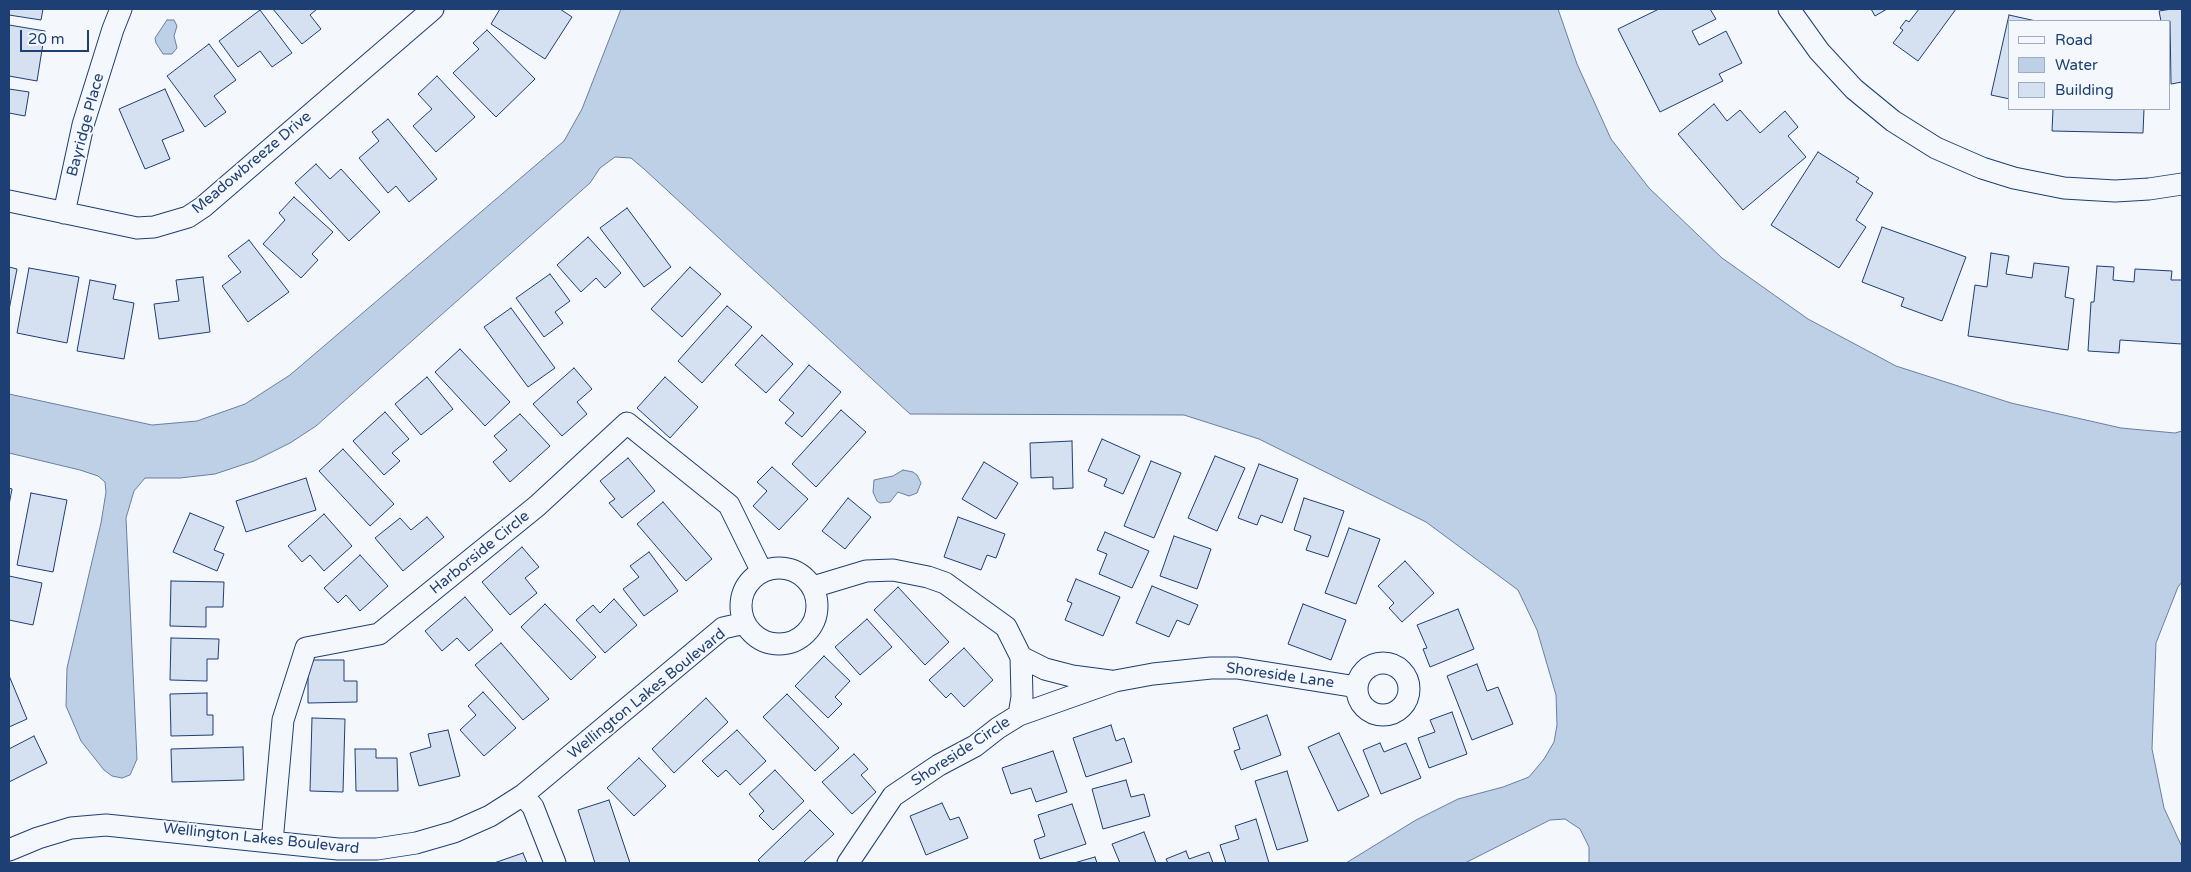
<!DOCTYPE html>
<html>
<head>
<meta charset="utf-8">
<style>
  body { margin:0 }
  #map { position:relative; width:2191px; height:872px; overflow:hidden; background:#f4f7fb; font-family:"Varela Round",sans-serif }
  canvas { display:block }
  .frame { position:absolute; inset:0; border:10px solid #1d3f73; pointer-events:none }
  .legend { position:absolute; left:2008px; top:20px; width:162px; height:90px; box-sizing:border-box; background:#f4f7fb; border:1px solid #9eadc5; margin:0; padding:6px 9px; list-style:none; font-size:15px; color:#1d3f73 }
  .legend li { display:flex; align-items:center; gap:10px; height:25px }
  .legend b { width:25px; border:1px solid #9eadc5 }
  .scale { position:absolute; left:20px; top:30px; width:69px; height:22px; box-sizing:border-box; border:2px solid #1d3f73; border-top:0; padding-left:6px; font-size:15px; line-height:18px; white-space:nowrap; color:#1d3f73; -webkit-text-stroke:4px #f4f7fb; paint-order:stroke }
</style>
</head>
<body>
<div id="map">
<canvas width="2191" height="872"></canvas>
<div class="frame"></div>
<ul class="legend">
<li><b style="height:6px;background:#f4f7fb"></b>Road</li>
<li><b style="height:14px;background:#bed0e5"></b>Water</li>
<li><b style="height:14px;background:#d5e0f0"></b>Building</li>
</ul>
<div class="scale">20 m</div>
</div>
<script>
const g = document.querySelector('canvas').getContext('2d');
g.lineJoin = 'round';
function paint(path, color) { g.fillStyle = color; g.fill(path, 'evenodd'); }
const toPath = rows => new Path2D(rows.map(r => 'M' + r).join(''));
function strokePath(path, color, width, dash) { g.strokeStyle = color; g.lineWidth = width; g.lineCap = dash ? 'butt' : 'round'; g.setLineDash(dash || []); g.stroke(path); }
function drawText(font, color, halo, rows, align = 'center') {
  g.font = font + ' "Varela Round",sans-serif'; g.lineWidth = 4; g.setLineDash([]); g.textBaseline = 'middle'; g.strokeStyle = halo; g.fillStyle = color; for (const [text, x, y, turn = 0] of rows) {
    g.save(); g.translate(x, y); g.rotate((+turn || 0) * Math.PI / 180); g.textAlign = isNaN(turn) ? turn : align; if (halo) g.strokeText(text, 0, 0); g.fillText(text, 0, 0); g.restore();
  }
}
const water = toPath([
  [621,9,1558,9,1577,64,1611,139,1649,188,1722,258,1808,319,1896,366,2011,403,2121,428,2175,433,2182,431,2182,582,2178,587,2156,643,2152,749,2164,808,2182,847,2182,863,1589,863,1589,847,1580,829,1565,819,1550,820,1465,863,1346,863,1416,820,1458,799,1503,787,1529,777,1544,759,1554,742,1557,725,1556,695,1537,630,1518,590,1426,522,1259,439,1184,415,910,414,644,169,631,158,615,157,600,168,590,183,316,426,290,443,254,461,215,474,180,478,145,478,134,491,126,518,137,759,130,775,122,778,112,776,104,770,81,741,66,706,67,668,101,523,106,492,105,482,98,476,80,470,9,453,9,394,152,425,197,421,245,404,290,375,564,141,582,109,621,9],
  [167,20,174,20,177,26,174,36,177,48,172,54,163,54,156,43,155,38,167,20],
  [903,470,913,472,917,475,921,483,917,493,909,496,898,492,890,502,880,503,877,501,873,492,874,480,893,476,903,470]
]);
const building = toPath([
  [9,9,43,9,41,20,9,15,9,9],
  [273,9,317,9,310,15,321,29,302,44,273,9],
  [500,9,560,9,572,17,545,59,491,24,500,9],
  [1659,9,1710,9,1716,19,1692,31,1699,45,1726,31,1742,63,1719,74,1723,81,1660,112,1618,29,1659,9],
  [1871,9,1887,9,1875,16,1871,9],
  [1919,9,1956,9,1918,61,1893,43,1903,30,1900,28,1906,20,1909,22,1919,9],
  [2172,9,2182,9,2182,82,2171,84,2170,21,2161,21,2159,11,2172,9],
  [260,10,292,53,272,67,260,51,238,67,219,41,260,10],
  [2009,15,2036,21,2010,21,2010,99,1991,95,2009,15],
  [9,25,45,31,37,81,9,76,9,25],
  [487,30,535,79,496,117,453,73,479,49,473,43,487,30],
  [209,44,236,80,214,96,226,112,205,127,167,76,209,44],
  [437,76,475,117,436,152,413,126,432,109,418,94,437,76],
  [9,89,29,92,25,116,9,113,9,89],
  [165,89,184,131,162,140,170,159,145,169,119,109,165,89],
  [1714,104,1727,121,1740,110,1760,133,1785,111,1798,127,1788,136,1806,157,1743,210,1678,134,1714,104],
  [2053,109,2144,109,2143,133,2052,131,2053,109],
  [388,119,437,179,409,202,396,186,388,193,359,158,379,141,372,132,388,119],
  [1818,152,1859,178,1856,182,1873,193,1856,220,1866,227,1839,268,1771,225,1818,152],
  [316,164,330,179,341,169,380,212,349,241,295,183,316,164],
  [294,197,333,232,312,254,318,260,301,278,263,244,285,220,279,213,294,197],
  [627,208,671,267,644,287,600,228,627,208],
  [1882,227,1966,257,1942,321,1901,306,1904,298,1862,282,1882,227],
  [588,237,621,273,605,288,596,278,581,292,557,265,588,237],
  [249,240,289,292,248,322,222,286,241,272,228,256,249,240],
  [1991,253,2009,256,2006,274,2032,278,2034,263,2069,267,2065,297,2074,299,2068,350,1968,336,1975,285,1987,287,1991,253],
  [2097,266,2114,267,2113,280,2134,282,2135,269,2172,271,2171,280,2182,280,2182,344,2120,340,2119,353,2088,351,2091,302,2094,302,2097,266],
  [9,267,17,269,9,310,9,267],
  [690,267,721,294,682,337,651,309,690,267],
  [29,268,79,277,67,343,17,333,29,268],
  [550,274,570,301,555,312,563,323,544,337,516,298,550,274],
  [203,277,210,332,159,339,154,304,179,301,176,280,203,277],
  [90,280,116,285,113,299,134,303,124,359,77,351,90,280],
  [727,306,752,327,702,383,678,361,727,306],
  [511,308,555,368,528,387,484,327,511,308],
  [762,335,793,364,766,393,735,365,762,335],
  [460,349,510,402,485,426,435,372,460,349],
  [809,365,841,392,802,437,785,423,794,413,779,400,809,365],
  [574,368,592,389,577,402,587,414,562,436,533,404,574,368],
  [427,377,453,409,421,435,395,404,427,377],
  [665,377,698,407,670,438,637,408,665,377],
  [841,410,866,432,816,487,792,464,841,410],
  [385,412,409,439,392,453,400,461,384,475,353,441,385,412],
  [520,414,550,446,510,482,493,462,507,450,494,436,520,414],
  [1102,439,1140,456,1123,494,1104,486,1107,479,1088,471,1102,439],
  [1072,441,1073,488,1053,489,1053,477,1031,478,1030,443,1072,441],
  [343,449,394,504,370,526,319,471,343,449],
  [1215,456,1245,468,1217,531,1188,518,1215,456],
  [628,458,655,491,622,518,609,503,615,499,600,481,628,458],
  [1151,461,1181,473,1154,538,1124,526,1151,461],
  [984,462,1018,483,996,519,962,499,984,462],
  [1259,464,1298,479,1282,523,1261,515,1257,525,1238,518,1259,464],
  [772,467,808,499,779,530,753,506,767,491,757,482,772,467],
  [306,478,316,510,246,532,236,501,306,478],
  [9,488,12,489,9,505,9,488],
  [31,493,67,500,53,572,17,565,31,493],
  [848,498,871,517,845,549,822,531,848,498],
  [1304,498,1344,511,1328,557,1306,550,1311,536,1294,530,1304,498],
  [663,502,712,559,686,581,637,524,663,502],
  [190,513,224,527,214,550,224,554,217,571,173,552,190,513],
  [324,514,352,546,324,571,310,555,302,562,288,546,324,514],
  [427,517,444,537,403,571,375,538,400,518,411,530,427,517],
  [958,517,1005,534,996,558,987,555,981,570,944,557,958,517],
  [1349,528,1380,539,1356,604,1325,593,1349,528],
  [1105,532,1149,551,1132,588,1099,574,1107,554,1097,550,1105,532],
  [1174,536,1211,549,1197,589,1160,576,1174,536],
  [522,547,539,567,525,578,537,593,510,615,482,582,522,547],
  [649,552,678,591,644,616,623,589,639,577,630,566,649,552],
  [360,555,388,586,360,611,346,595,338,603,324,588,360,555],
  [1405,561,1434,593,1402,622,1389,608,1394,603,1378,586,1405,561],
  [9,576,42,583,33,625,9,620,9,576],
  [1076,579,1120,597,1103,636,1065,620,1072,603,1067,601,1076,579],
  [171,581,224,582,223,607,206,607,206,627,170,626,171,581],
  [1152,586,1198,605,1189,625,1177,620,1169,637,1136,623,1152,586],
  [898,587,949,642,925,665,874,610,898,587],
  [465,597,493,630,469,651,457,638,442,651,425,631,465,597],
  [614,599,637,625,605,653,576,620,593,605,600,613,614,599],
  [545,604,596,657,571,680,521,627,545,604],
  [1303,604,1346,620,1331,660,1288,644,1303,604],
  [1458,609,1474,649,1430,667,1423,649,1427,648,1417,625,1458,609],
  [867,619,892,647,860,675,835,647,867,619],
  [171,638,219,639,218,659,207,659,207,681,170,680,171,638],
  [501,643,549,699,523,720,475,665,501,643],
  [964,648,993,680,964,707,951,693,946,698,929,680,964,648],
  [824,656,850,681,835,697,842,704,828,718,795,686,824,656],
  [308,660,344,660,344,681,357,681,357,702,308,703,308,660],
  [1477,664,1487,691,1498,687,1513,724,1472,740,1447,676,1477,664],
  [10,678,27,719,9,727,9,679,10,678],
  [483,692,516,728,484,756,460,730,476,715,468,706,483,692],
  [207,693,207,715,213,715,213,735,171,736,170,694,207,693],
  [787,694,839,748,815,771,763,717,787,694],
  [706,698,728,722,674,773,652,749,706,698],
  [1452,712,1467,754,1429,768,1418,738,1435,732,1430,720,1452,712],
  [1267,715,1281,755,1241,770,1234,751,1240,749,1233,728,1267,715],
  [312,718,345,719,343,792,310,791,312,718],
  [1111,725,1116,741,1124,738,1132,762,1086,777,1073,738,1111,725],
  [448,730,460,776,419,786,410,753,431,747,428,734,448,730],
  [737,730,766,761,740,785,726,770,718,777,702,761,737,730],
  [1339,733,1369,796,1338,811,1308,747,1339,733],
  [34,736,47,763,9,782,9,749,34,736],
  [1380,743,1384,752,1406,743,1421,778,1381,794,1363,750,1380,743],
  [243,747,244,780,172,782,171,749,243,747],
  [355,749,376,749,376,758,397,758,398,791,356,791,355,749],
  [1053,751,1067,792,1036,802,1031,788,1011,794,1002,768,1053,751],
  [854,754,868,769,861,775,876,792,852,814,822,782,854,754],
  [639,758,666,786,634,816,607,788,639,758],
  [775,770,804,801,773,830,759,816,764,811,749,794,775,770],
  [1287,771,1308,841,1277,850,1255,781,1287,771],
  [1126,780,1131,797,1144,794,1150,816,1103,829,1092,789,1126,780],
  [609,800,630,863,595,863,578,810,609,800],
  [942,803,950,820,959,817,968,838,926,855,910,816,942,803],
  [1072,804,1086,844,1040,859,1034,840,1045,836,1038,815,1072,804],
  [810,810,834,834,803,863,761,863,758,860,810,810],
  [1256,819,1269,863,1226,863,1220,845,1239,839,1235,826,1256,819],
  [1144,832,1156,863,1120,863,1112,844,1144,832],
  [1186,851,1189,859,1209,852,1213,863,1168,863,1166,859,1186,851],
  [523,853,527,863,494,863,523,853],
  [1095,857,1097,863,1074,863,1095,857]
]);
const minor = toPath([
  [1789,9,1819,51,1854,89,1893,121,1936,148,1982,168,2014,178,2064,188,2115,191,2149,189,2182,184],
  [9,201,137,228,154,227,188,217,203,207,433,9],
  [64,213,83,125,113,29,121,9],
  '741 606a38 38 0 1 1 76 0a38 38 0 1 1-76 0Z',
  [813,587,866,571,893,570,928,577,945,583,1006,627,1021,657,1022,697,1019,715],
  [1021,657,1045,669,1072,676,1110,681],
  '1357 689a26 26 0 1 1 52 0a26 26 0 1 1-52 0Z',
  [523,795,533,807,555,863],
  [272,842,283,720,306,648,379,634,537,506,627,423,729,505,762,572],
  [9,850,38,838,71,828,106,825,338,849,377,849,416,843,454,832,490,816,523,795,723,628,745,623],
  [848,863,893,796,939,765,975,746,998,728,1019,715,1115,681,1153,674,1211,668,1237,668,1357,687]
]);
const streetNames = [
  ["Bayridge Place",86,125,-75],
  ["Meadowbreeze Drive",252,163,-40],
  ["Harborside Circle",480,553,-39],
  ["Shoreside Lane",1280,676,8],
  ["Wellington Lakes Boulevard",647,694,-39],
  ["Shoreside Circle",961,752,-33],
  ["Wellington Lakes Boulevard",261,839,6]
];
paint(water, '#bed0e5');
strokePath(water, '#687fa3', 1);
paint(building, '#d5e0f0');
strokePath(building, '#1d3f73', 1);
strokePath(minor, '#1d3f73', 23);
strokePath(minor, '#f4f7fb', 21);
drawText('15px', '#1d3f73', '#f4f7fb', streetNames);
</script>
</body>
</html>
